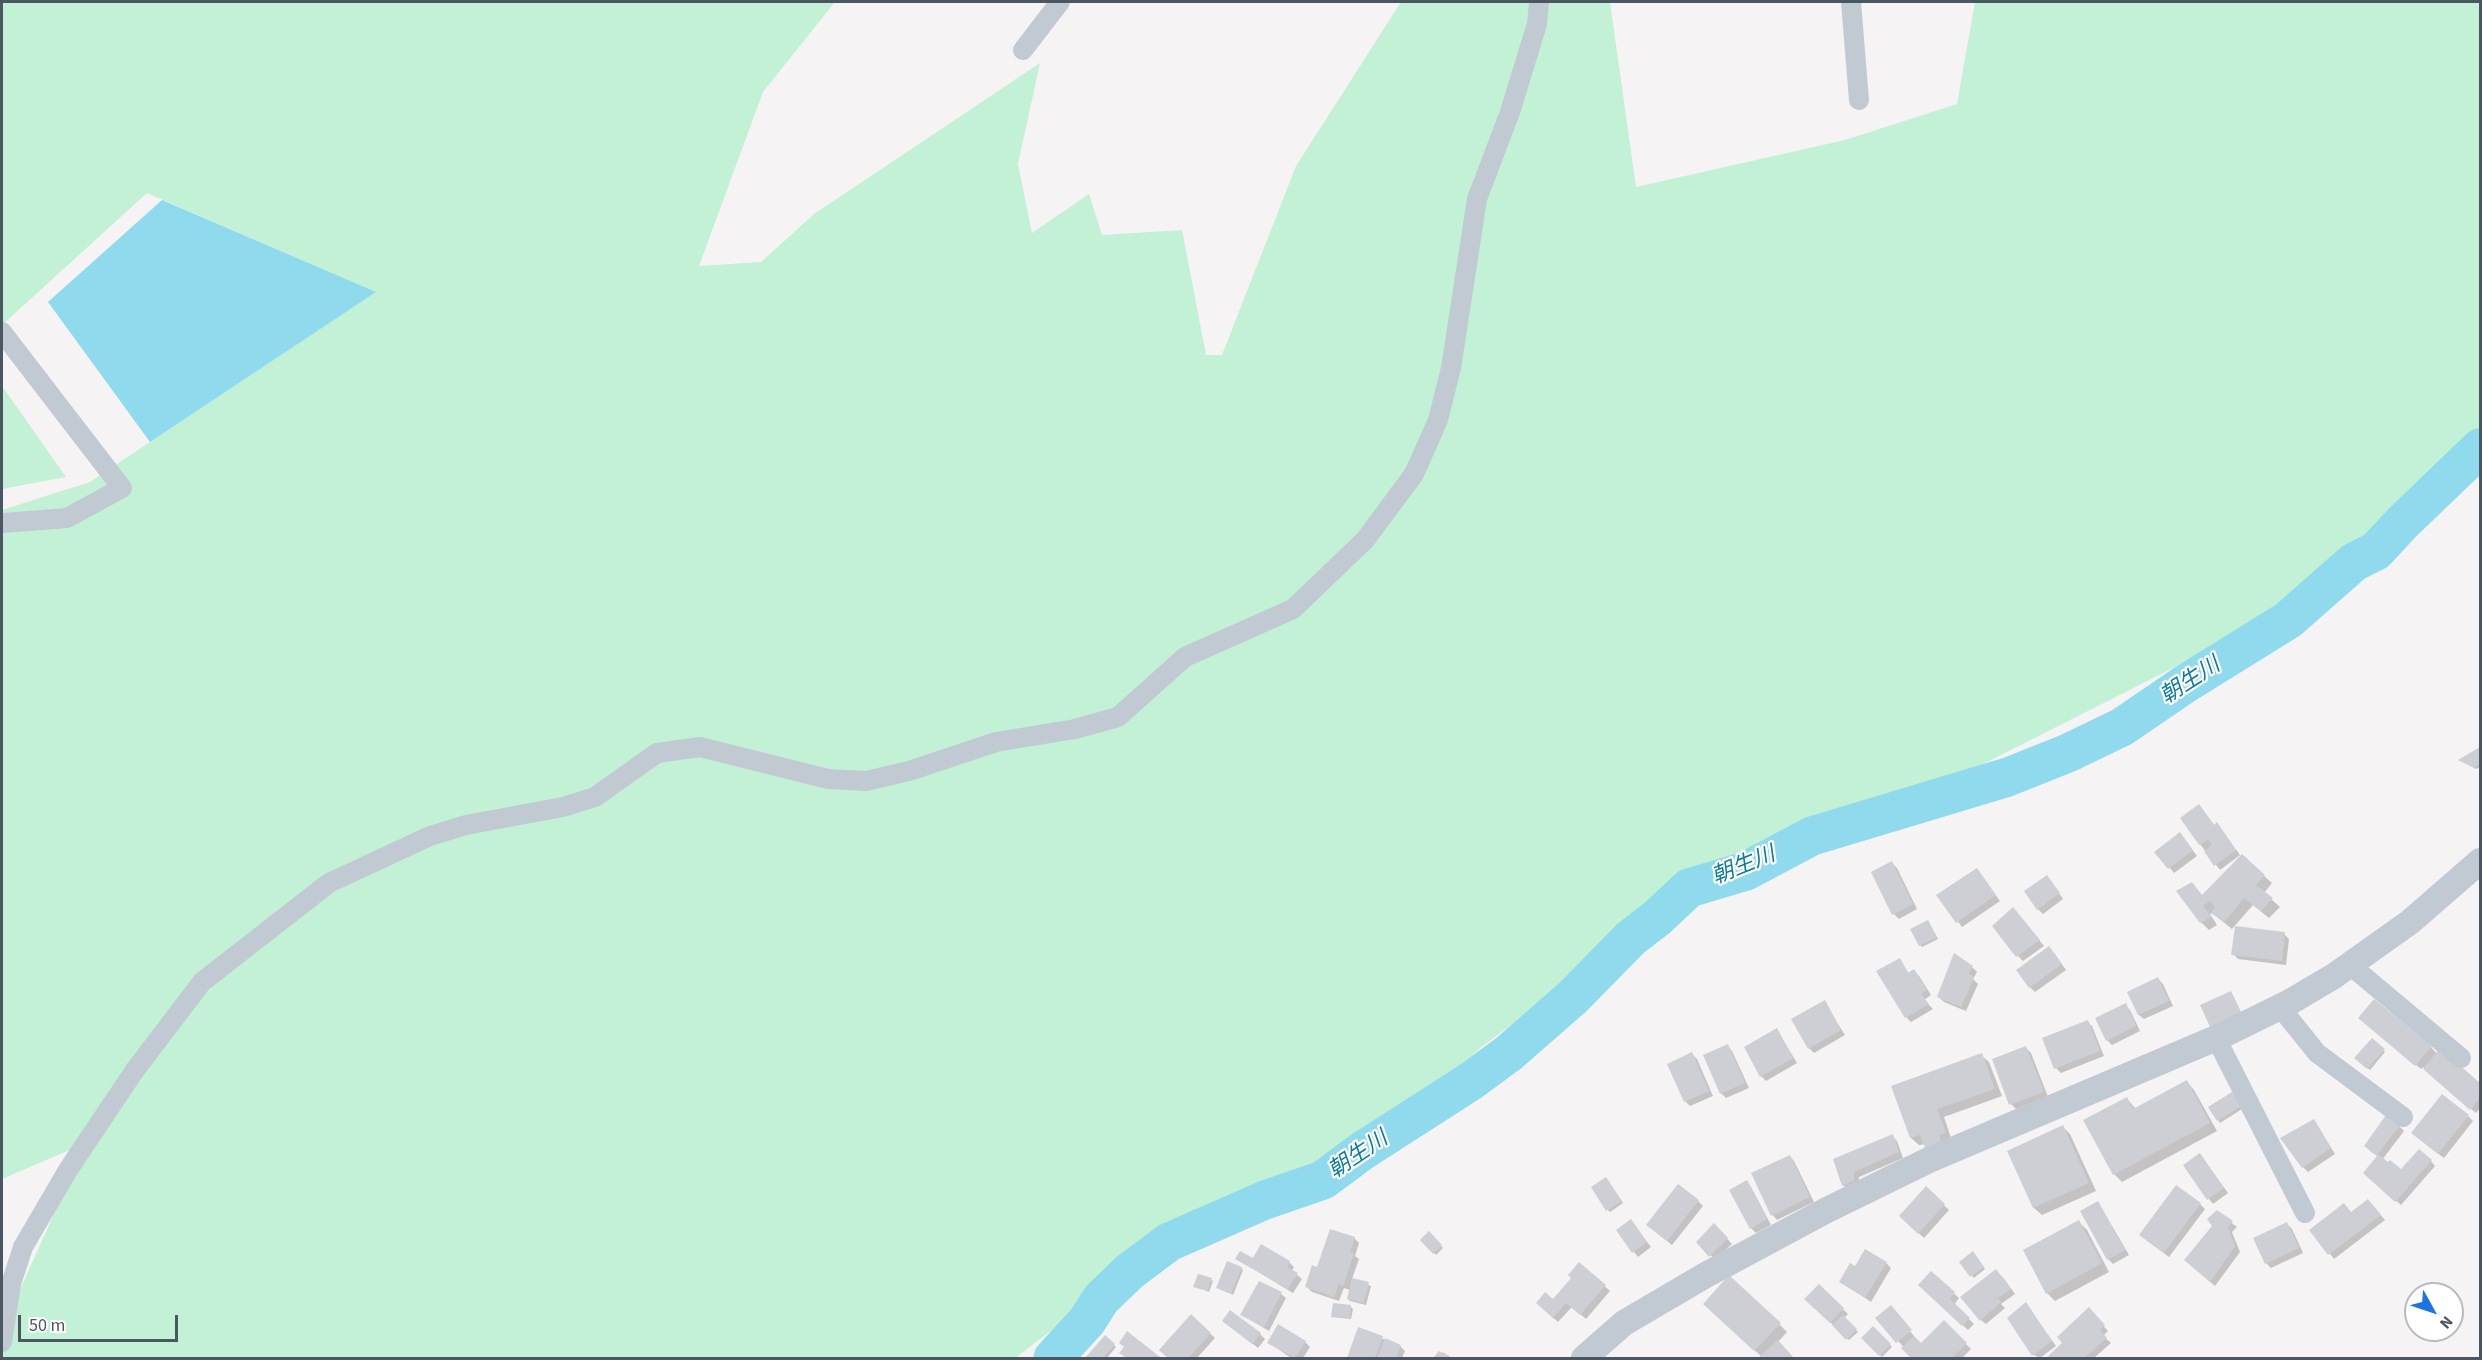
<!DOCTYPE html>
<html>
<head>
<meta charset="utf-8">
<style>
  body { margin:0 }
  #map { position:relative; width:2482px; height:1360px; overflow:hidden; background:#f5f3f3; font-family:"Source Sans 3",sans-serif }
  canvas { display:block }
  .frame { position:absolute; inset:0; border:3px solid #4a5661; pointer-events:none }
  .north { position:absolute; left:2404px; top:1282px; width:60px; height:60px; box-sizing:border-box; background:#fff; border:2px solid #b7bbc0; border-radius:50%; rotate:130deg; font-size:16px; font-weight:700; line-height:24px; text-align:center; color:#4a5661 }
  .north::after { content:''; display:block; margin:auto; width:21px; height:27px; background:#1a73e8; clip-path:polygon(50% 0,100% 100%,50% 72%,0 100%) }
  .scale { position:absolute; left:18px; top:1315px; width:160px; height:27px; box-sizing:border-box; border:3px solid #4a5661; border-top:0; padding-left:8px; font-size:18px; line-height:21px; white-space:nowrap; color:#4a5661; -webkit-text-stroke:4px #fff; paint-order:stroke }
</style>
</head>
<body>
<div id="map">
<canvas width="2482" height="1360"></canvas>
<div class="frame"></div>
<div class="north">N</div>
<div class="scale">50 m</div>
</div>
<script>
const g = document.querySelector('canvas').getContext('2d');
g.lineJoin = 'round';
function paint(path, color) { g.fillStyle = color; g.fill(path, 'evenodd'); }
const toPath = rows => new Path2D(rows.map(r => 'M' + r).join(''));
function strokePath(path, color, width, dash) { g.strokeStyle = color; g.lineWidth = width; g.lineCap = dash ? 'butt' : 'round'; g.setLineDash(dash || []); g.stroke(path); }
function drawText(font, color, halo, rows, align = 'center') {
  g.font = font + ' "Source Sans 3","Noto Sans JP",sans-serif'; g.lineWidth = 4.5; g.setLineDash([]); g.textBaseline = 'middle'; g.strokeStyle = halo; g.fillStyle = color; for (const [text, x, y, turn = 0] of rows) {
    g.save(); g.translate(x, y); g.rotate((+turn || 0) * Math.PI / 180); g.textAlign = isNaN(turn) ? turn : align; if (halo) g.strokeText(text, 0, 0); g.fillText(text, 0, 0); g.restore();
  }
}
const green = toPath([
  [4,2,835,2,763,92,699,266,761,262,814,214,1040,63,1018,164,1032,233,1089,194,1102,235,1182,230,1206,355,1222,355,1296,166,1401,2,1610,2,1636,187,1845,140,1957,104,1975,2,2480,2,2480,429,2376,551,2179,665,1886,813,1812,836,1657,918,1480,1048,1367,1158,1211,1210,1015,1358,2,1358,4,1325,86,1143,2,1179,2,510,90,482,375,292,147,193,2,325,2,4],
  [2,386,66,477,2,489]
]);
const water = toPath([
  [162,200,376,292,150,442,48,302]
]);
const shadow = toPath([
  [2480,749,2480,767,2476,769,2460,760],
  [2199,806,2215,826,2221,829,2240,855,2220,870,2200,844],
  [2184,839,2197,856,2174,873,2157,852],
  [1892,863,1897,868,1917,909,1899,919,1894,914],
  [1977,870,2000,901,1962,927,1939,896],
  [2264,876,2272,883,2264,893,2280,907,2269,918,2253,905,2232,929,2212,913,2210,914,2217,925,2209,930,2201,922,2192,884,2203,896],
  [2051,882,2063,899,2043,914,2038,909],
  [2018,914,2044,946,2023,961,2018,956],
  [1929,923,1938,939,1922,947,1920,945],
  [2284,934,2289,939,2286,965,2238,959,2233,954],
  [2054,953,2066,970,2035,992,2030,987],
  [1900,960,1909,974,1914,971,1919,976,1931,995,1924,1000,1933,1009,1911,1022,1906,1017],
  [1972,967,1977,972,1973,979,1978,984,1966,1011,1944,1002,1939,997],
  [2158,979,2163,984,2173,1006,2144,1019,2139,1015,2129,993],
  [1824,1002,1845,1035,1814,1053,1809,1048],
  [2125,1005,2130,1010,2140,1031,2112,1045,2107,1040],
  [2087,1022,2092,1026,2104,1056,2061,1073,2056,1068],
  [2365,1023,2431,1047,2437,1054,2440,1050,2480,1085,2480,1108,2476,1113,2423,1067,2421,1069],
  [1777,1030,1797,1063,1766,1081,1761,1076],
  [2372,1040,2385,1052,2370,1070,2356,1058],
  [1728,1046,1732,1051,1749,1088,1726,1098,1721,1093],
  [2026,1048,2031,1053,2048,1097,2016,1109,2011,1104],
  [1692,1054,1697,1059,1713,1096,1690,1106,1685,1101],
  [1981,1055,1989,1062,2002,1096,1944,1117,1952,1141,1919,1145,1911,1138],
  [2187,1082,2194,1090,2217,1131,2122,1182,2114,1174,2127,1099,2136,1109],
  [2232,1094,2242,1109,2220,1123,2210,1107],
  [2468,1116,2473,1121,2444,1158,2418,1138],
  [2314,1120,2335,1154,2308,1172,2303,1167],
  [2062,1126,2070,1134,2096,1191,2042,1215,2034,1208,2009,1151],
  [2399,1126,2404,1131,2382,1160,2401,1172,2431,1161,2435,1166,2401,1205,2369,1178,2379,1157,2370,1151],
  [1892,1136,1897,1141,1903,1158,1859,1177,1858,1185,1848,1190,1843,1185,1835,1160],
  [1789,1156,1794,1161,1814,1202,1777,1220,1773,1215],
  [2204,1160,2228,1193,2213,1204,2209,1199],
  [1608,1181,1623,1203,1610,1212,1608,1210],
  [1746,1182,1751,1187,1771,1225,1756,1233,1751,1228],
  [1926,1188,1949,1210,1924,1238,1901,1216],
  [1698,1201,1703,1206,1672,1245,1653,1230],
  [2098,1202,2129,1255,2113,1264,2108,1259],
  [2200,1204,2205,1209,2169,1257,2146,1240],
  [2373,1206,2385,1220,2334,1259,2311,1230],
  [2217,1212,2237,1227,2232,1232,2240,1252,2215,1286,2191,1265,2214,1226],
  [1631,1221,1651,1247,1638,1257,1634,1252],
  [2079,1222,2087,1230,2109,1272,2055,1301,2047,1293],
  [2287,1224,2292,1229,2303,1253,2271,1268,2266,1263],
  [1714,1225,1732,1244,1715,1260,1698,1242],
  [1429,1233,1443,1248,1436,1255,1422,1240],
  [1354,1238,1359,1243,1355,1256,1359,1259,1352,1279,1371,1286,1366,1305,1350,1301,1348,1299,1350,1290,1344,1288,1339,1301,1312,1292,1307,1287,1318,1269],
  [1975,1255,1985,1269,1974,1278,1961,1262],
  [1237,1259,1289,1262,1294,1267,1292,1271,1302,1279,1293,1293],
  [1886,1263,1891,1268,1871,1302,1841,1281,1856,1268],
  [1579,1264,1610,1291,1586,1319,1572,1307,1558,1322,1542,1308,1553,1301,1573,1278],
  [1241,1268,1243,1270,1233,1295,1218,1288],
  [1931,1273,1959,1298,1954,1305,1974,1324,1968,1330,1920,1285],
  [2001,1275,2015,1294,2001,1304,2005,1308,1986,1324,1981,1320],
  [1211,1280,1213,1281,1209,1292,1195,1286],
  [1819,1286,1848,1314,1844,1318,1858,1332,1849,1340,1806,1299],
  [1281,1294,1286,1298,1269,1331,1242,1315],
  [2026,1304,2056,1346,2040,1358,2034,1355],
  [1351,1307,1353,1309,1351,1319,1332,1317],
  [2089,1310,2108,1331,2103,1336,2111,1343,2094,1358,2052,1358,2050,1356,2064,1343],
  [1712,1311,1779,1324,1787,1332,1778,1342,1793,1358,1760,1358,1762,1357],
  [1895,1312,1921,1345,1944,1322,1971,1349,1962,1358,1913,1358,1878,1318],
  [1191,1316,1215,1338,1197,1358,1170,1358,1161,1350],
  [1229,1325,1260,1334,1265,1339,1258,1348],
  [1873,1328,1892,1347,1882,1357,1863,1338],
  [1359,1329,1400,1346,1405,1351,1402,1358,1348,1358],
  [1105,1337,1116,1347,1107,1358,1087,1358],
  [1305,1342,1310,1347,1303,1358,1291,1358,1269,1343]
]);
const river = toPath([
  [1053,1358,1087,1321,1101,1299,1129,1272,1169,1242,1265,1200,1323,1180,1362,1151,1471,1081,1509,1053,1573,997,1631,938,1657,918,1689,888,1746,871,1812,836,2008,777,2068,753,2122,727,2185,684,2288,620,2354,562,2376,551,2402,523,2480,448]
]);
const building = toPath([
  [2480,747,2480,764,2474,768,2458,760],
  [2199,804,2214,825,2217,822,2236,850,2214,866,2204,851,2212,845,2208,839,2199,845,2180,818],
  [2180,832,2193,850,2168,869,2154,852],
  [2242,854,2265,875,2256,885,2273,898,2261,911,2244,898,2224,922,2211,913,2215,907,2210,901,2203,906,2211,917,2200,923,2176,891,2192,882,2202,895],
  [1892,861,1913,904,1892,915,1871,872],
  [1977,868,1996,895,1956,923,1936,895],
  [2047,875,2060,893,2037,910,2024,891],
  [2013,907,2040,940,2016,957,1992,926],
  [1928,920,1937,937,1919,946,1910,929],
  [2235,926,2285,932,2282,961,2231,955],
  [2049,946,2062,964,2029,988,2016,970],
  [1954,953,1973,966,1969,973,1974,978,1961,1007,1937,997],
  [1900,958,1908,973,1914,969,1927,990,1921,994,1929,1004,1905,1018,1876,971],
  [2158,977,2169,1001,2138,1015,2127,992],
  [2231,991,2242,1014,2211,1029,2200,1005],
  [2374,999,2432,1046,2415,1066,2358,1018],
  [1825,1000,1841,1030,1808,1049,1791,1019],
  [2126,1003,2136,1026,2106,1041,2095,1018],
  [2088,1020,2100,1051,2054,1069,2042,1038],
  [1777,1028,1793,1058,1760,1077,1744,1047],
  [2372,1038,2385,1049,2367,1069,2354,1058],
  [1728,1044,1745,1083,1720,1094,1703,1055],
  [2026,1046,2044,1092,2009,1105,1992,1059],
  [2440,1048,2480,1083,2480,1098,2470,1110,2423,1069],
  [1692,1052,1709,1091,1684,1102,1667,1064],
  [1982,1053,1995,1089,1937,1109,1946,1133,1939,1135,1942,1145,1926,1150,1920,1135,1910,1138,1891,1086],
  [2187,1080,2210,1123,2113,1175,2083,1120,2127,1097,2133,1109],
  [2232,1092,2241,1106,2217,1121,2208,1107],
  [2442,1094,2469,1115,2438,1154,2411,1133],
  [2386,1115,2400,1125,2378,1154,2388,1162,2390,1160,2401,1169,2419,1149,2432,1160,2395,1202,2363,1173,2377,1156,2364,1146],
  [2314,1119,2331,1148,2302,1168,2280,1138],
  [2063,1125,2089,1183,2033,1208,2007,1151],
  [1893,1134,1899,1152,1854,1172,1854,1180,1842,1186,1833,1159],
  [2200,1153,2224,1188,2207,1200,2183,1165],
  [1790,1155,1810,1197,1771,1216,1751,1173],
  [1606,1177,1622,1201,1606,1211,1591,1187],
  [1747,1180,1767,1219,1750,1229,1729,1190],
  [1678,1184,1699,1200,1667,1241,1646,1225],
  [2176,1185,2201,1203,2164,1253,2139,1235],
  [1926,1186,1945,1204,1918,1234,1899,1216],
  [2368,1199,2381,1215,2328,1255,2309,1230,2344,1203,2351,1212],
  [2098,1201,2125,1250,2107,1260,2080,1211],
  [2217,1210,2233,1221,2228,1227,2235,1246,2210,1282,2184,1260,2212,1226,2207,1219],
  [1631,1219,1647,1242,1632,1253,1616,1230],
  [2079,1220,2102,1263,2046,1294,2023,1250],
  [2287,1222,2299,1248,2265,1264,2253,1238],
  [1714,1223,1728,1238,1709,1257,1696,1242],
  [1330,1229,1355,1237,1350,1252,1354,1253,1343,1286,1339,1284,1334,1297,1305,1287,1312,1265,1317,1267],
  [1429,1231,1442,1245,1433,1254,1420,1240],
  [1261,1244,1290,1261,1287,1267,1298,1273,1288,1289,1235,1259,1240,1251,1253,1258],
  [1865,1249,1887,1262,1865,1298,1839,1282,1850,1263,1855,1266],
  [1973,1251,1984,1267,1970,1277,1959,1262],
  [1227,1261,1242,1267,1231,1294,1216,1288],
  [1579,1262,1606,1285,1580,1315,1566,1303,1553,1318,1536,1303,1545,1292,1553,1299,1571,1278,1568,1275],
  [1996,1269,2011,1289,1998,1298,2001,1302,1980,1321,1960,1297],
  [1931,1271,1955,1292,1950,1299,1970,1318,1962,1326,1918,1285],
  [1198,1274,1212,1278,1207,1291,1193,1287],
  [1729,1275,1781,1323,1754,1351,1703,1304],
  [1352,1278,1369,1282,1364,1303,1347,1299],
  [1259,1281,1282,1292,1264,1327,1240,1315],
  [1819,1284,1844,1308,1830,1323,1804,1299],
  [2026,1302,2052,1341,2032,1356,2007,1318],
  [1333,1303,1351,1305,1350,1318,1331,1317],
  [1891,1305,1912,1330,1896,1343,1875,1318],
  [2089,1307,2105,1325,2100,1330,2107,1338,2084,1358,2050,1358,2048,1356,2062,1343,2057,1337],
  [1230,1310,1261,1333,1252,1344,1222,1321],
  [1191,1314,1211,1333,1188,1358,1168,1358,1159,1350],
  [1843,1315,1857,1329,1846,1340,1832,1325],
  [1944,1320,1967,1343,1952,1358,1911,1358,1901,1348,1914,1336,1921,1343],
  [1278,1324,1306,1341,1295,1358,1267,1343],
  [1873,1326,1891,1344,1879,1356,1861,1338],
  [1358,1327,1383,1336,1375,1358,1347,1358],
  [1127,1331,1160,1357,1159,1358,1127,1358,1119,1353,1124,1347,1119,1343],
  [1105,1335,1115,1344,1103,1358,1085,1358],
  [1385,1338,1401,1345,1396,1358,1377,1358],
  [1778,1340,1793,1357,1758,1358],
  [1439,1351,1442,1353,1443,1352,1452,1358,1433,1358]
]);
const minor = toPath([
  [1851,2,1859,100],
  [1023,50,1060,2],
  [2,332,122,488,67,518,2,523],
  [2350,965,2461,1058],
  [2280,1007,2317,1053,2403,1117],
  [2216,1038,2305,1213],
  [2,1342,11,1284,23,1247,68,1170,135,1070,202,982,329,883,430,836,466,825,563,807,595,797,657,753,700,747,828,779,866,781,909,771,996,742,1075,729,1118,717,1185,657,1293,609,1365,540,1414,474,1438,420,1451,368,1477,199,1510,112,1537,24,1539,2]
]);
const tertiary = toPath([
  [1584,1358,1624,1323,1704,1276,1827,1210,1929,1160,2221,1036,2290,1002,2334,976,2410,922,2480,861]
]);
const waterNames = [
  ["朝生川",2191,682,-33],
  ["朝生川",1744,867,-22],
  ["朝生川",1359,1156,-34]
];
paint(green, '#c3f1d5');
paint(water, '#90daee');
paint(shadow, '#0003');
strokePath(river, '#90daee', 39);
paint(building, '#cdcfd5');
strokePath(minor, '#c1cad2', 20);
strokePath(tertiary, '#c1cad2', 26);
drawText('italic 22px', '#0c7c9b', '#fff', waterNames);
</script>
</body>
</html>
